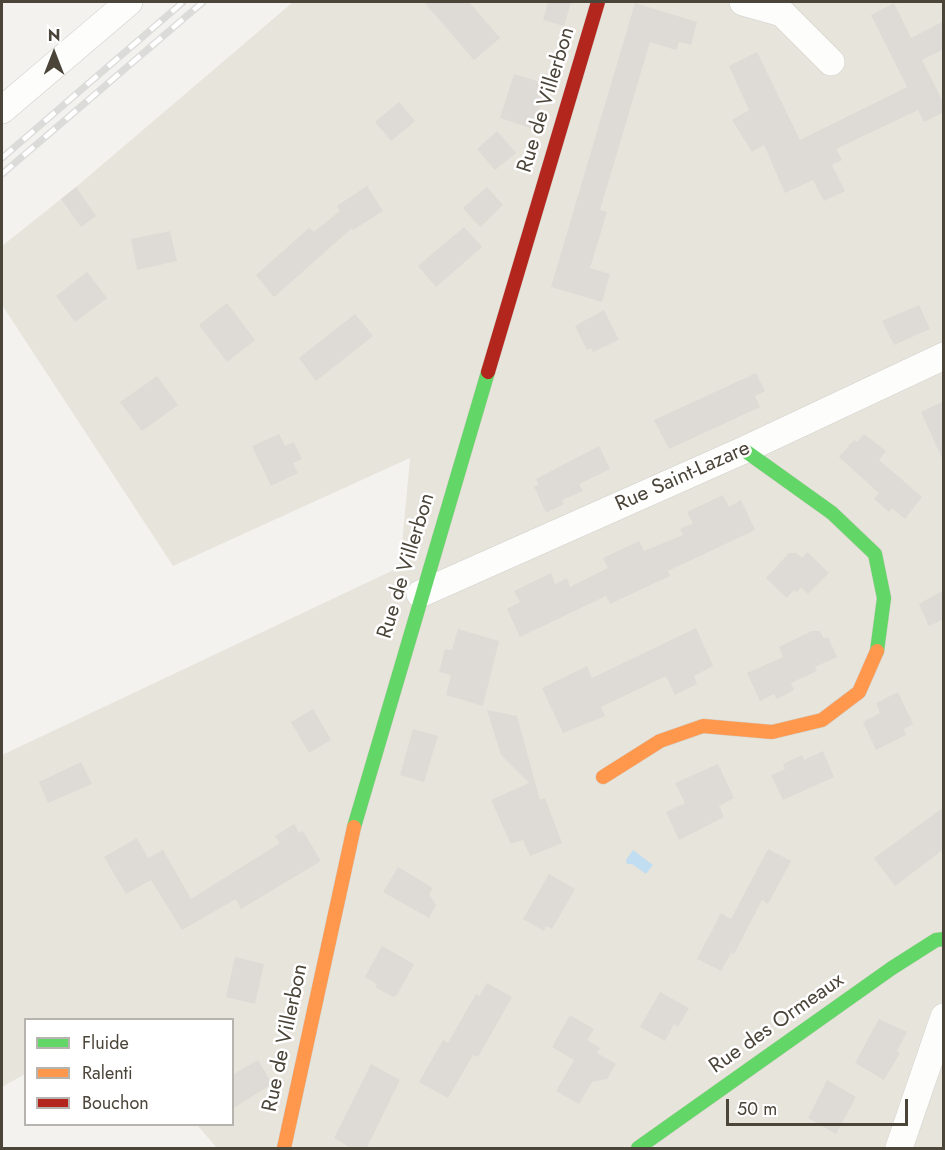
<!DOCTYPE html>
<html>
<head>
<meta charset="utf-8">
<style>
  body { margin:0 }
  #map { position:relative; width:945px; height:1150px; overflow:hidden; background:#f4f2ee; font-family:Jost,sans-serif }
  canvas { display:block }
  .frame { position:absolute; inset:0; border:3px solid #4b4439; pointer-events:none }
  .legend { position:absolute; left:24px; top:1018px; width:210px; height:108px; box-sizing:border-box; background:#fff; border:2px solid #b7b4b0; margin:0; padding:8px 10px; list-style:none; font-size:18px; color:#4b4439 }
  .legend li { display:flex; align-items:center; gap:12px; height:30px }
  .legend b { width:30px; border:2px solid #b7b4b0 }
  .north { position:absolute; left:24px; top:24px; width:60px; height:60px; -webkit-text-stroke:4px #fff; paint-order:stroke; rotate:0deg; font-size:16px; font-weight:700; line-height:24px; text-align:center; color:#4b4439 }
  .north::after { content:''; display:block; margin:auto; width:21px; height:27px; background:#4b4439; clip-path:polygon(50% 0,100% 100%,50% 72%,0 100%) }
  .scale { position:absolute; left:726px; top:1099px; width:182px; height:27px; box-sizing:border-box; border:3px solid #4b4439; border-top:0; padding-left:8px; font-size:18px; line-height:21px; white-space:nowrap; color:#4b4439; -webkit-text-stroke:4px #fff; paint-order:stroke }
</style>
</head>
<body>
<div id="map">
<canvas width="945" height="1150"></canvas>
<div class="frame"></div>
<ul class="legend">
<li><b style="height:8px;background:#63d668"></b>Fluide</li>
<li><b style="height:8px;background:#ff974d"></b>Ralenti</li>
<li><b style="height:8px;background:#b3261e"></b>Bouchon</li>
</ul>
<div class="north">N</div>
<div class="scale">50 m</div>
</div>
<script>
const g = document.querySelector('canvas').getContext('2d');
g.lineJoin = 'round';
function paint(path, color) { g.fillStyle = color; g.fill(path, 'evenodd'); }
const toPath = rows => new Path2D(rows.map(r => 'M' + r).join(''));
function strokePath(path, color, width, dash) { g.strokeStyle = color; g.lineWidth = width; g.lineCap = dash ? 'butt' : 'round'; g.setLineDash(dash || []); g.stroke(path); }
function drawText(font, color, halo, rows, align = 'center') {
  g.font = font + ' Jost,sans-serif'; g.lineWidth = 5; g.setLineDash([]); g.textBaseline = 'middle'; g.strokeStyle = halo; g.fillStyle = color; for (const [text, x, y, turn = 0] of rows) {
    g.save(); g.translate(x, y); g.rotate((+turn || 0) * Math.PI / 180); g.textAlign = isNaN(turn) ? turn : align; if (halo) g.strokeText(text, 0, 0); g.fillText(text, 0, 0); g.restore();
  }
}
const residential = toPath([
  [293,2,943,2,943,1148,217,1148,197,1125,232,1124,232,1020,26,1020,25,1074,2,1087,2,755,400,567,410,458,173,566,2,305,2,246,76,187]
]);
const water = toPath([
  [633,850,653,865,646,874,632,864,627,864,626,860]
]);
const building = toPath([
  [424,2,469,2,500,38,474,60],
  [548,2,571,2,564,26,543,20],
  [635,3,697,22,691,45,679,42,676,50,650,42,600,210,607,212,590,268,610,274,602,302,551,287],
  [894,3,911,38,944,21,944,49,922,60,944,104,944,112,924,122,918,110,836,149,842,160,832,165,845,191,824,201,813,180,785,193,764,145,752,152,732,120,749,110,729,66,757,52,800,140,907,87,871,15],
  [514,74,547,84,533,129,500,118],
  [399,102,415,121,391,141,375,122],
  [497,131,516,153,495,170,477,149],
  [367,186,383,211,353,230,352,228,274,297,256,275,309,228,314,232,340,211,337,206],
  [76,187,96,216,81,227,61,199],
  [487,187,503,205,480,227,463,208],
  [464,227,482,247,436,287,418,266],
  [170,231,177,261,137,270,131,239],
  [87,272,107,298,75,322,56,296],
  [227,303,255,340,227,362,199,325],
  [919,305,930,329,894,345,882,321],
  [604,310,619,340,593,352,591,348,587,350,575,326],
  [355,314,373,336,316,381,299,358],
  [756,373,765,391,755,396,760,407,669,449,654,420],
  [157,376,178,405,142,431,120,402],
  [944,401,944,463,921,412],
  [279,434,285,446,294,442,302,459,293,463,298,473,271,486,252,446],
  [864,434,886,451,879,460,922,497,905,519,892,508,889,512,874,499,879,493,839,457,854,440,857,442],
  [599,446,610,469,579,484,583,491,562,500,564,504,546,513,534,486,539,485,536,479],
  [723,495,729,507,741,500,755,530,668,571,670,576,610,604,606,596,520,637,507,609,520,602,514,591,551,573,555,584,567,578,570,587,608,568,603,558,639,541,644,551,683,535,680,529,693,523,687,512],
  [807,552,829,573,808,594,801,587,797,592,794,590,787,598,766,578,789,553,796,553,802,558],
  [944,590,944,619,929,626,919,604],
  [696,628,713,666,694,676,697,684,675,695,666,676,601,707,605,716,563,733,542,688,587,666,592,678],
  [458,629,499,641,483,706,446,695,451,675,439,672,445,649,452,650],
  [812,631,820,631,824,639,828,637,837,657,815,667,817,671,791,683,794,690,777,699,774,694,760,701,747,673,783,657,779,647],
  [898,692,913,724,904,729,906,735,876,750,863,722,880,713,876,703],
  [313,709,331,740,309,753,291,722],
  [487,710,517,716,540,800,545,798,562,843,530,856,523,840,511,844,491,800,529,783,501,755],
  [413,729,438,736,424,782,400,775],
  [823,751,834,777,783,800,771,775,785,769,783,764,802,755,804,760],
  [81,762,92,784,48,803,39,782],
  [718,764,734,798,719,806,724,817,679,840,666,812,685,803,675,783],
  [944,807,944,849,895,886,874,858],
  [294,824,299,833,303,831,321,861,241,909,236,899,182,930,151,880,126,894,104,857,137,838,148,858,163,850,191,899,280,843,275,836],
  [768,849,791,861,768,904,762,900,734,954,731,953,721,971,697,959,721,913,731,919],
  [398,867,433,888,429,894,436,905,429,918,383,892],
  [549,874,575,889,552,929,546,926,544,931,523,919],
  [382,946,414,964,397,995,393,997,375,987,377,984,365,977],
  [235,957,264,964,255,1004,226,997],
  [487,983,512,997,478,1057,473,1055,448,1098,419,1082,443,1040,448,1043,476,994,479,996],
  [660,992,689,1008,678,1027,674,1024,665,1041,640,1027],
  [570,1015,594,1029,587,1040,600,1048,597,1053,616,1064,607,1079,592,1082,579,1104,556,1091,574,1060,552,1047],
  [879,1019,907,1032,897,1051,900,1053,884,1080,855,1063],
  [258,1060,272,1084,232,1109,232,1075],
  [371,1064,400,1080,366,1149,353,1149,334,1138],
  [827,1080,856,1097,836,1134,808,1118]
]);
const street = toPath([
  [743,2,782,13,831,62],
  [2,110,129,2],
  [420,594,744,450,944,356],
  [899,1148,944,1017]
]);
const fast = toPath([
  [744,450,832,513,875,554,884,598,877,651],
  [354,827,488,372],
  [638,1148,892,968,936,940,944,939]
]);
const slow = toPath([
  [603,777,660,741,703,726,772,732,822,720,859,692,877,651],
  [284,1148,354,827]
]);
const jam = toPath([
  [488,372,598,2]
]);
const rail = toPath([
  [2,158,183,2],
  [2,174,203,2]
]);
const streetNames = [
  ["Rue de Villerbon",547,100,-73],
  ["Rue Saint-Lazare",683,477,-24],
  ["Rue de Villerbon",407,566,-73],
  ["Rue des Ormeaux",777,1024,-35],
  ["Rue de Villerbon",286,1038,-78]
];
paint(residential, '#e7e4dc');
paint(water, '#c0ddf1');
paint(building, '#dedbd6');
strokePath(street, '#d2d0cb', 28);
strokePath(fast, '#d3cfc5', 15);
strokePath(slow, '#d3cfc5', 15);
strokePath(jam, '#d3cfc5', 15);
strokePath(street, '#fdfdfc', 27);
strokePath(fast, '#63d668', 14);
strokePath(slow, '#ff974d', 14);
strokePath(jam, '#b3261e', 14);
strokePath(rail, '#dbdbda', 7);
strokePath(rail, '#fff', 4.5, [14]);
drawText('21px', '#4b4439', '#fff', streetNames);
</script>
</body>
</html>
